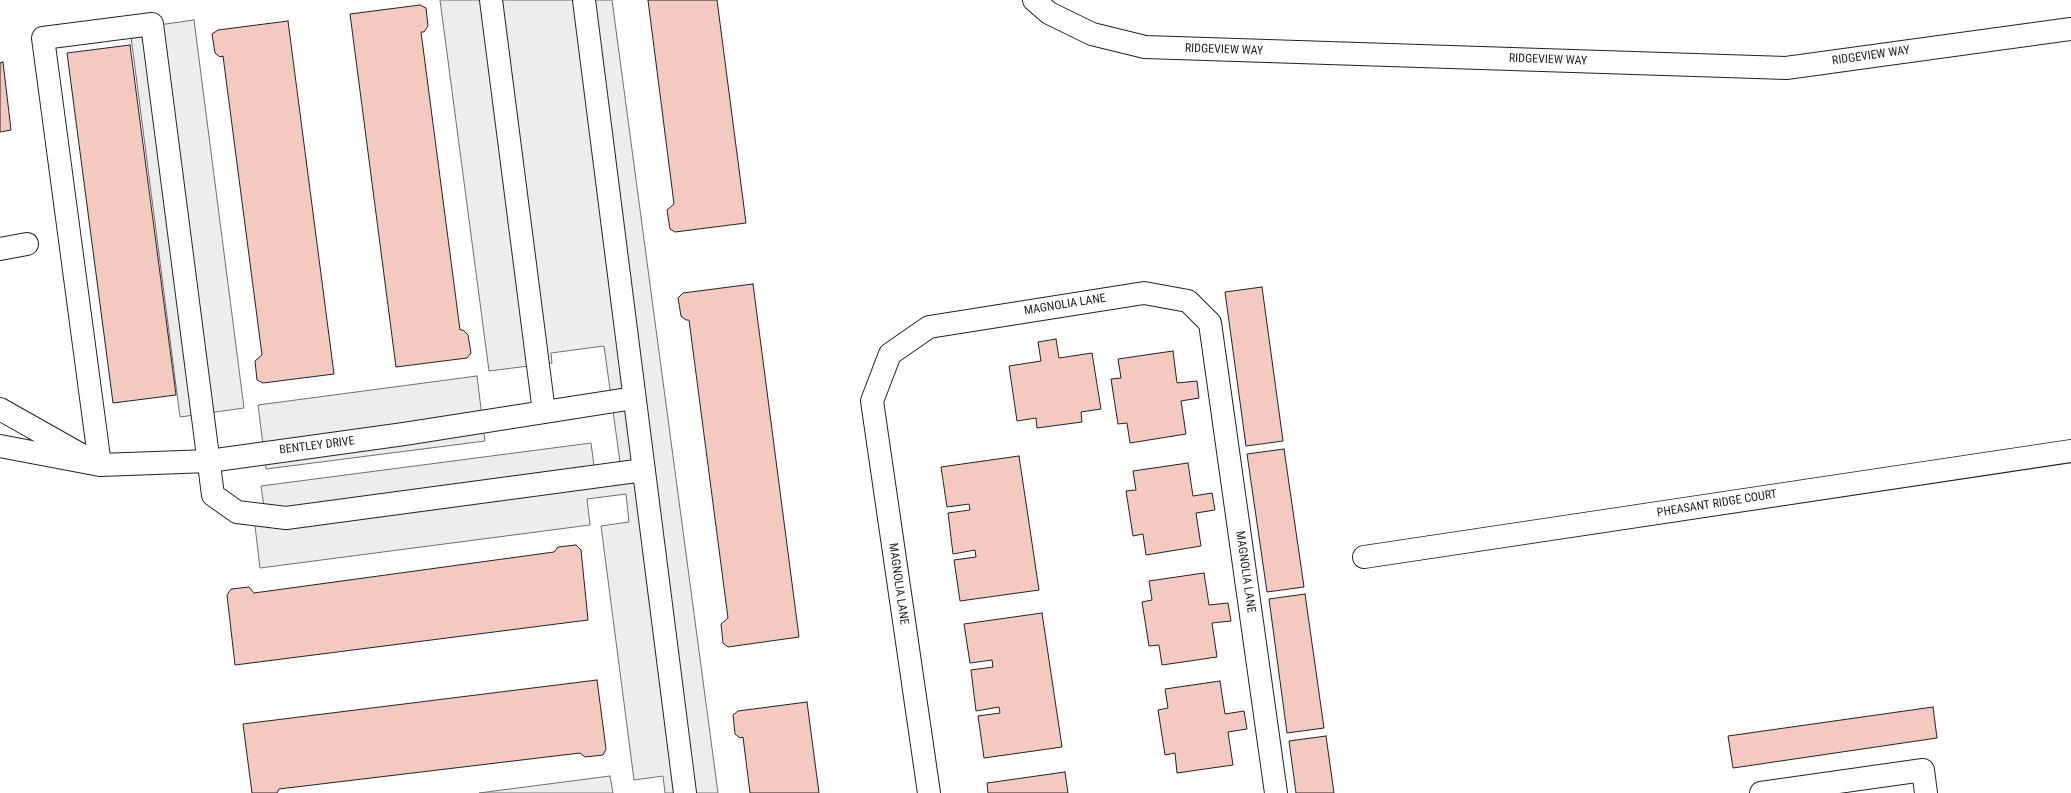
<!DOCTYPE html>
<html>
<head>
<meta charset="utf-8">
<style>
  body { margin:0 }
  canvas { display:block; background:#fff }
</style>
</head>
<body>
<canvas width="2071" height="793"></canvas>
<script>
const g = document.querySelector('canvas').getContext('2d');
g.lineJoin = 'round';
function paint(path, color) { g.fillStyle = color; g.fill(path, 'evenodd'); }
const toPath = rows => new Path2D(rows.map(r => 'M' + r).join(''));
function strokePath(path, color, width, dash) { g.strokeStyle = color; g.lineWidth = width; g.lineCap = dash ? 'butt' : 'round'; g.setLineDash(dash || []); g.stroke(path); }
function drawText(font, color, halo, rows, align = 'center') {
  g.font = font + ' "Roboto Condensed",sans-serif'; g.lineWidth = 3; g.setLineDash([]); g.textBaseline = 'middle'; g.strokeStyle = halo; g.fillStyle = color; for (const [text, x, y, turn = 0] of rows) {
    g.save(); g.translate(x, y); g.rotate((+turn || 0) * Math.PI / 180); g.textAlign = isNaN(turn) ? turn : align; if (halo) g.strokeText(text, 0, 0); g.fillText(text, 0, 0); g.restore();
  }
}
const parking = toPath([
  [440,0,612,0,718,793,665,793,663,776,634,780,601,526,629,522,626,494,587,499,590,525,260,568,253,509,264,507,261,486,591,443,594,466,620,462,604,346,551,353,552,363,489,371,440,0],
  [194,20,244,408,180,417,130,29,194,20],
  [477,376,485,441,266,469,258,405,477,376],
  [610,776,613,793,479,793,610,776]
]);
const building = toPath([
  [648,0,717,0,746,223,675,232,670,229,667,210,674,204,648,0],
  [420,5,426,8,428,26,424,32,421,32,460,330,463,330,468,335,471,353,467,358,396,367,350,14,420,5],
  [288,21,334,374,263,383,257,380,255,361,262,355,223,56,220,57,215,53,212,34,218,30,288,21],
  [130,45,176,395,113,403,67,53,130,45],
  [3,62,11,130,0,132,0,63,3,62],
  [753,284,799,637,728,647,723,643,721,624,728,618,689,320,686,320,681,316,678,298,683,293,753,284],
  [1262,287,1283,441,1246,446,1225,292,1262,287],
  [1056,339,1059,358,1092,353,1101,409,1081,412,1082,422,1037,428,1036,418,1017,421,1009,366,1041,361,1038,342,1056,339],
  [1173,351,1177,383,1197,381,1199,398,1181,401,1186,434,1130,443,1127,423,1118,424,1111,379,1121,378,1118,359,1173,351],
  [1284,449,1304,587,1267,592,1247,454,1284,449],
  [1019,456,1039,590,960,601,954,560,976,557,975,550,953,554,948,513,970,510,969,504,947,507,941,467,1019,456],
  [1188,463,1193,496,1212,493,1215,510,1196,513,1201,546,1146,555,1143,534,1133,536,1126,491,1136,490,1133,471,1188,463],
  [576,545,581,550,588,620,235,665,227,595,231,589,249,587,254,593,554,552,558,547,576,545],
  [1204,573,1209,605,1228,603,1231,621,1212,623,1217,657,1162,665,1159,645,1149,646,1142,602,1152,600,1149,581,1204,573],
  [1305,594,1324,728,1287,733,1269,599,1305,594],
  [1042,613,1062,747,984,758,978,716,1000,713,999,707,976,711,971,670,993,667,992,660,970,663,964,624,1042,613],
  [597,680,606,749,603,755,585,757,580,753,279,789,277,793,252,793,243,724,597,680],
  [1220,681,1225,714,1244,711,1247,729,1228,732,1233,765,1177,773,1175,753,1165,755,1158,710,1168,708,1165,689,1220,681],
  [807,702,819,793,750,793,743,737,740,738,735,734,733,715,738,711,807,702],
  [1933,707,1937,738,1733,768,1728,736,1933,707],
  [1326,736,1334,793,1296,793,1289,741,1326,736],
  [1065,772,1068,793,988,793,987,783,1065,772]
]);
const minor = toPath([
  [491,0,544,412],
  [584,0,685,793],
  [1034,0,1049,13,1092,34,1145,47,1786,68,2071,29],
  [0,249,27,244],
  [0,409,85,457],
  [0,446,100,465,209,461,404,434,634,398],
  [100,465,43,38,152,24,213,495,237,512,286,518,644,470],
  [1364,557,2071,451],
  [929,793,872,401,890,354,929,327,1144,293,1188,301,1210,323,1276,793],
  [1761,793,1923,770,1926,793]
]);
const streetNames = [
  ["RIDGEVIEW WAY",1224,50,2],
  ["RIDGEVIEW WAY",1871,56,-8],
  ["RIDGEVIEW WAY",1548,60,2],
  ["MAGNOLIA LANE",1065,305,-9],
  ["BENTLEY DRIVE",317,446,-7],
  ["PHEASANT RIDGE COURT",1717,504,-9],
  ["MAGNOLIA LANE",1245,572,82],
  ["MAGNOLIA LANE",898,584,82]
];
paint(parking, '#ededed');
strokePath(parking, '#6f6f6f', 1);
paint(building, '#f3c9c0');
strokePath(building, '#222', 1);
strokePath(minor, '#222', 24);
strokePath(minor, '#fff', 22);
drawText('12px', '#222', '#fff', streetNames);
</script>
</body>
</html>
